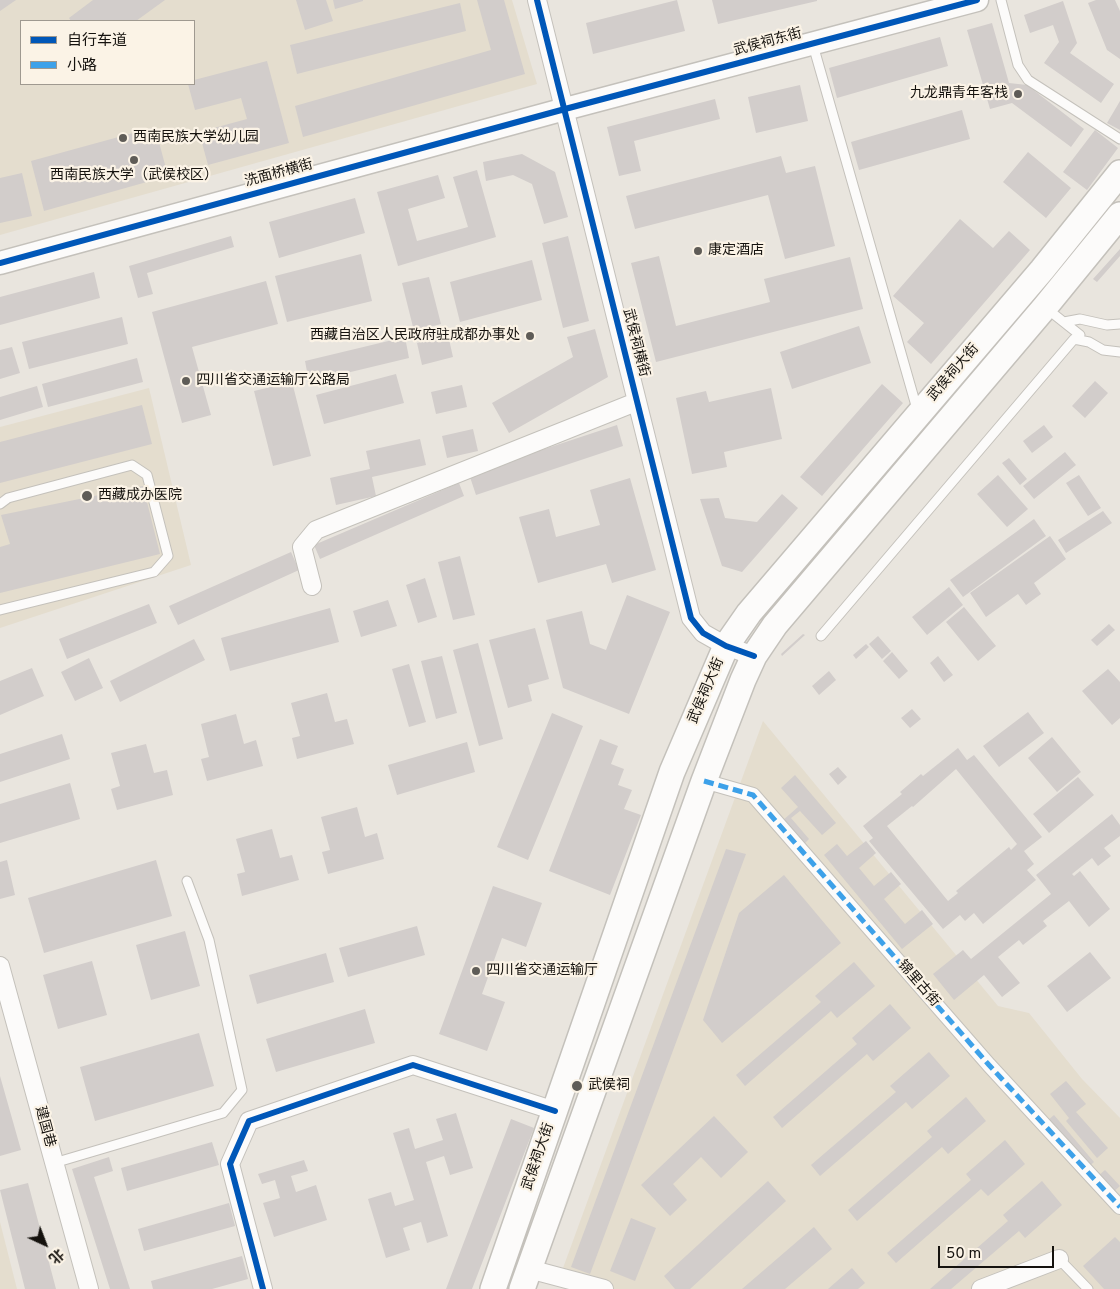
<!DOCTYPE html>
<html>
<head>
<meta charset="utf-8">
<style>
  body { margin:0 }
  #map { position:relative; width:1120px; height:1289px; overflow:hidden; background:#e9e5de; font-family:Overpass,"Noto Sans SC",sans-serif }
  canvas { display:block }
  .legend { position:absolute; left:20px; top:20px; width:175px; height:65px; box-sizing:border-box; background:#fbf3e6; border:1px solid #9f9990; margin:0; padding:6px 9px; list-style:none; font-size:15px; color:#15120e }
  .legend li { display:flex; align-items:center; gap:10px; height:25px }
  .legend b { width:25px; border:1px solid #9f9990 }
  .north { position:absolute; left:20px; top:1219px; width:50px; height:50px; -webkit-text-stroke:4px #fbf3e6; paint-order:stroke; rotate:137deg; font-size:14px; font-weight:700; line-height:20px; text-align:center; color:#15120e }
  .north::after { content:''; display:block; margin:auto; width:18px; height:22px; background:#15120e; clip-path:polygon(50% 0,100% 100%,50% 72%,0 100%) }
  .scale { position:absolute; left:938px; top:1246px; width:116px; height:22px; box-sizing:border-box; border:2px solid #15120e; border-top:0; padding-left:6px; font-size:15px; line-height:18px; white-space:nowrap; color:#15120e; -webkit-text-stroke:4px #fbf3e6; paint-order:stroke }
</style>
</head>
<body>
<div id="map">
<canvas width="1120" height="1289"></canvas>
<ul class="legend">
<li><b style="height:6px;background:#0057b8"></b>自行车道</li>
<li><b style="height:6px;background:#3da1e9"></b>小路</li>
</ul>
<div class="north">北</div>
<div class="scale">50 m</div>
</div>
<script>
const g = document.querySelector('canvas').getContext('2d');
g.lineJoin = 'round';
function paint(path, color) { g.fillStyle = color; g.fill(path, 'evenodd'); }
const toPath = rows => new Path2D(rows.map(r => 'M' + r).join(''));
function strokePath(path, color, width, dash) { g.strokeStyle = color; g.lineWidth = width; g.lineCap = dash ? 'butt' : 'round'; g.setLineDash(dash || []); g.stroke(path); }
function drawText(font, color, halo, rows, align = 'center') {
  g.font = font + ' Overpass,"Noto Sans SC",sans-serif'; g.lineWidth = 4.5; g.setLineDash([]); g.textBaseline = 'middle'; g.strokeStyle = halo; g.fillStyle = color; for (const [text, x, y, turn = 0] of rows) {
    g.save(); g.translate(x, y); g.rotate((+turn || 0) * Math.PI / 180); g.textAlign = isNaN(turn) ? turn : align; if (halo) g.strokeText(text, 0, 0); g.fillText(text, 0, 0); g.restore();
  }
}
const built = toPath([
  [0,0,512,0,537,84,0,235],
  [21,21,194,21,194,84,21,84],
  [149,388,191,565,0,628,0,427],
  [763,721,998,1006,1029,1013,1082,1079,1120,1118,1120,1289,589,1289,559,1279],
  [0,1222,17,1289,0,1289]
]);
const building = toPath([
  [0,0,16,0,0,11],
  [93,0,165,0,136,21,71,21,69,18],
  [296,0,326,0,333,21,305,30],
  [333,0,363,0,363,1,335,9],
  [477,0,504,0,525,74,303,137,295,106,491,50],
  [677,0,685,31,593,54,586,23],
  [712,0,817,0,817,1,718,24],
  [1096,0,1115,0,1120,11,1120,59,1107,50,1088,3],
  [1063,1,1077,43,1070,53,1114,84,1101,103,1044,63,1059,42,1053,25,1030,33,1024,15],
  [460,3,466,31,297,74,290,45],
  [992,23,1009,83,1027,85,1084,129,1071,147,1012,103,990,109,967,30],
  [940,37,948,66,837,98,829,68],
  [267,61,289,143,208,165,199,132,247,119,241,98,195,110,188,84,194,84,194,80],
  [800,85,808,121,756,133,748,97],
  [715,99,720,119,634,141,641,171,619,176,607,127],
  [1120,101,1120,130,1107,123],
  [962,110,970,139,859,170,851,142],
  [155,127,168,176,44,211,31,161],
  [1095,130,1118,148,1087,190,1063,172],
  [1028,152,1071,188,1046,218,1003,182],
  [522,154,555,172,568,217,544,224,532,184,513,175,486,181,483,162],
  [781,156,786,173,815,166,835,246,785,259,768,195,635,229,626,196],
  [477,170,496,237,398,266,377,192,438,175,445,198,408,209,417,241,468,227,453,177],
  [22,173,32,216,0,223,0,178],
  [355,198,365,233,279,258,269,222],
  [960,219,993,248,1009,231,1030,250,931,364,907,342,924,323,893,296],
  [231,236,234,247,147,273,153,294,138,298,129,266],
  [568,236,589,321,563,328,542,243],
  [1120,249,1120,256,1097,282,1093,279],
  [361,254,372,301,287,322,275,276],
  [659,256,676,326,770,302,764,279,850,257,863,309,656,362,631,263],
  [532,260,542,300,460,322,450,282],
  [94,272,100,298,0,325,0,297],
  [429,277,441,324,414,331,402,283],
  [266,281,278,324,192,347,211,415,182,423,152,312],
  [122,317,128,344,29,369,22,342],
  [859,326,871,363,792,389,780,352],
  [595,329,608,377,509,433,492,403,573,357,567,337],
  [448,335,453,357,422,365,417,343],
  [405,337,409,358,309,382,305,361],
  [12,347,20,373,0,379,0,350],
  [137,358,143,382,48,407,42,384],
  [396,374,404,403,324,424,316,395],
  [1095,381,1108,393,1085,418,1072,406],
  [292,382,311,456,273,466,254,391],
  [882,384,903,403,822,496,800,477],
  [462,385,467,407,436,414,431,392],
  [37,386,43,407,0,420,0,397],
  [771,388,782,439,724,452,727,467,692,474,676,398,706,391,709,402],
  [142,405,152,444,0,483,0,442],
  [617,425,623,446,476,495,469,474],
  [1044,425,1053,437,1032,453,1023,441],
  [473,429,478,451,447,458,442,436],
  [420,439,426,465,372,477,376,496,336,505,330,478,370,469,366,451],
  [1065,452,1076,465,1034,499,1023,486],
  [1009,458,1027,479,1020,485,1002,463],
  [998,475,1028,509,1007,527,977,494],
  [1079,475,1101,508,1088,516,1066,483],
  [630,478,656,570,612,583,606,564,538,583,519,517,549,509,556,537,600,525,590,490],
  [459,483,464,496,320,559,314,545],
  [143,486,160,554,0,593,0,547,10,544,1,515],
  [782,494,798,508,742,572,722,566,700,499,719,498,725,518,757,522],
  [1103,511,1112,523,1066,553,1058,540],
  [1034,519,1046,536,963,597,950,580],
  [1050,536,1066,559,1034,583,1041,594,1026,605,1018,594,986,617,970,593],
  [291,552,299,570,178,625,169,606],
  [460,556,475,615,453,620,438,562],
  [425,578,437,617,418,623,406,585],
  [949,587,963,605,927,635,912,617],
  [627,595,670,612,629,714,563,688,546,620,582,611,590,644,606,650],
  [388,600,397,626,361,637,353,611],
  [149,604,157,623,67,659,59,639],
  [964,607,996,646,978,661,946,622],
  [330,608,339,642,230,671,221,638],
  [1109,624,1115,630,1097,646,1091,640],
  [535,628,549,679,528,685,532,701,508,708,489,640],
  [803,634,805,635,782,656,781,654],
  [878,636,891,651,882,659,869,644],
  [194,639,205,660,120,702,110,681],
  [478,643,503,739,479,746,453,650],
  [866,644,869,647,856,659,853,655],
  [892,652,908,671,899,679,883,661],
  [442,656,457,713,436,719,421,661],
  [938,656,953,675,944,682,930,663],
  [89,658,103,688,75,701,61,672],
  [409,664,426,722,409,727,392,669],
  [32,668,44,696,0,715,0,681],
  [1108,669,1120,682,1120,718,1112,725,1082,691],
  [829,671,836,680,819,695,812,686],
  [327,693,335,722,347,719,354,744,297,759,292,738,300,736,291,703],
  [912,709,921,719,910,728,901,718],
  [1028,712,1044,733,999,767,983,746],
  [552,713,583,726,528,860,497,847],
  [236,714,244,744,256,740,263,766,207,781,201,759,209,757,201,724],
  [62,734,70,759,0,782,0,754],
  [1052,737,1081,772,1057,792,1028,758],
  [600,739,618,746,611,764,624,769,618,785,632,790,624,809,641,815,610,895,549,871],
  [467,742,475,772,397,795,388,765],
  [146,744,154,773,167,770,173,795,117,810,111,789,120,786,111,753],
  [958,748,967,760,974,755,1042,837,1024,851,1034,864,1027,870,1036,880,983,924,974,913,965,921,960,915,943,929,869,841,873,838,863,826,902,794,900,792,921,774,923,776],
  [956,769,1017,844,1011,850,1009,847,956,891,958,893,948,901,887,826,912,806,913,807],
  [838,767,847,777,838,785,829,774],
  [795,775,836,823,822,835,800,811,791,818,809,839,802,846,781,822,798,807,781,788],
  [1078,777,1094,795,1049,833,1033,814],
  [70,783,80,819,0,843,0,804],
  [357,807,365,837,377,833,384,859,328,874,322,852,330,850,321,817],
  [1112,814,1120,825,1120,836,1104,848,1111,856,1098,866,1092,858,1072,874,1074,876,1080,871,1110,909,1089,927,1069,901,1043,921,1047,926,1023,945,1019,940,998,957,1020,983,1002,997,984,975,954,1000,933,974,963,950,971,959,1051,894,1036,875],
  [272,829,280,858,292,855,299,880,242,896,237,874,245,872,236,839],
  [866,841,876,853,859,868,874,886,891,872,901,884,884,899,905,924,922,910,933,924,902,949,824,855,837,844,847,856],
  [726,849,746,854,590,1274,571,1267],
  [7,860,15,895,0,899,0,862],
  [156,860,172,916,44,953,28,898],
  [784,875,841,943,722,1043,703,1020,739,913],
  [493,886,542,903,526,947,502,938,482,994,505,1002,487,1051,439,1034],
  [417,926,425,955,348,977,339,948],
  [185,931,200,986,151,1000,136,945],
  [1090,952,1111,978,1067,1012,1047,986],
  [326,953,334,982,257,1004,249,975],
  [92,961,107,1015,58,1029,43,975],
  [854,962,875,986,837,1018,831,1011,745,1086,736,1075,821,1002,815,996],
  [890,1004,911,1028,873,1061,867,1054,782,1128,773,1117,857,1044,852,1038],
  [365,1009,375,1043,276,1072,266,1039],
  [199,1033,214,1086,95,1121,80,1067],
  [929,1052,950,1076,912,1109,906,1102,820,1176,811,1165,896,1092,890,1086],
  [0,1076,21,1150,0,1156],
  [1066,1081,1086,1104,1076,1112,1108,1148,1097,1158,1066,1121,1069,1118,1050,1094],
  [966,1097,986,1121,948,1154,942,1147,857,1221,848,1210,932,1137,927,1131],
  [456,1113,473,1168,450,1175,444,1156,426,1162,448,1236,427,1243,421,1222,403,1228,410,1250,386,1258,368,1199,391,1192,395,1206,414,1200,393,1133,409,1128,415,1149,443,1140,436,1119],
  [1054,1115,1094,1162,1086,1169,1046,1122],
  [714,1116,748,1152,721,1178,701,1157,673,1184,687,1200,670,1216,641,1185],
  [511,1119,534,1128,472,1289,446,1289],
  [1005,1140,1025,1164,988,1196,981,1189,896,1263,887,1253,971,1180,966,1174],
  [212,1142,219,1165,127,1191,121,1168],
  [109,1157,113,1171,94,1177,130,1289,110,1289,72,1169],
  [304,1160,308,1171,291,1176,296,1192,316,1185,327,1220,274,1237,263,1203,280,1198,275,1180,262,1184,258,1174],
  [1105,1170,1120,1186,1112,1193,1097,1177],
  [768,1181,786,1201,690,1289,675,1289,664,1276],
  [1042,1181,1062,1205,1025,1238,1019,1231,951,1289,930,1289,1008,1221,1003,1215],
  [28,1183,56,1289,25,1289,0,1190],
  [229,1203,235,1226,144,1251,138,1229],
  [631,1218,656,1228,635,1281,610,1271],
  [814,1227,832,1249,785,1289,742,1289],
  [1115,1237,1120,1242,1120,1289,1104,1289,1083,1266],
  [242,1256,248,1279,212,1289,153,1289,151,1281],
  [852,1268,865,1283,858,1289,828,1289]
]);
const service = toPath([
  [1001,0,1018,65,1028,80,1120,139],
  [813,45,917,409],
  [1046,308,1080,335,1074,339,1089,342,1103,350,1120,352],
  [1064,322,1080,319,1107,325,1120,324],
  [0,504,8,498,132,465,147,475,168,556,154,572,0,610],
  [821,636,1074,339],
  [54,1163,223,1113,242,1090,209,940,187,881],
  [1059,1259,1088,1289]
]);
const pedestrian = toPath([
  [704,781,753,795,989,1065,1120,1207]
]);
const minor = toPath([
  [537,0,691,618,703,633,726,646,754,656],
  [312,586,302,547,316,530,636,402],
  [0,966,89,1289],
  [529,1269,604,1289],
  [263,1289,230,1164,249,1121,413,1065,555,1111],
  [981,1289,1059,1259]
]);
const tertiary = toPath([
  [0,263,565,109,977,0]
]);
const secondary = toPath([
  [493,1289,672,772,726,646,749,613,1042,270,1120,173],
  [522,1289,704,781,743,680,754,656,775,625,1045,307,1120,215]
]);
const quiet = toPath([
  [704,781,753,795,989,1065,1120,1207]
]);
const cycleway = toPath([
  [537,0,691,618,703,633,726,646,754,656],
  [0,263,565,109,977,0],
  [263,1289,230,1164,249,1121,413,1065,555,1111]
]);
const markers = [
  [1018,94,5,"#5f5c57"],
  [123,138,5,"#5f5c57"],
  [134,160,5,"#5f5c57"],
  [698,251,5,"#5f5c57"],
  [530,336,5,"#5f5c57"],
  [186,381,5,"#5f5c57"],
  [87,496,6,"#5f5c57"],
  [476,971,5,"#5f5c57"],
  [577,1086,6,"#5f5c57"]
];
const streetNames = [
  ["武侯祠东街",768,43,-15],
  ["洗面桥横街",279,174,-15],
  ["武侯祠横街",635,343,76],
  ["武侯祠大街",954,373,-49],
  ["武侯祠大街",707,691,-67],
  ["锦里古街",918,984,49],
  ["建国巷",44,1127,75],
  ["武侯祠大街",539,1157,-71]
];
const poiNames = [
  ["九龙鼎青年客栈",1008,94,"right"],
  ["西南民族大学幼儿园",133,138],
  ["西南民族大学（武侯校区）",134,176,"center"],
  ["康定酒店",708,251],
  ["西藏自治区人民政府驻成都办事处",520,336,"right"],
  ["四川省交通运输厅公路局",196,381],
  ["西藏成办医院",98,496],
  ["四川省交通运输厅",486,971],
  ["武侯祠",588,1086]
];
paint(built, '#e4ddce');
paint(building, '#d2cdcb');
strokePath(service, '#c4c1bb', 11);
strokePath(pedestrian, '#c4c1bb', 16);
strokePath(minor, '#c4c1bb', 20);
strokePath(tertiary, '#c4c1bb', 25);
strokePath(secondary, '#c4c1bb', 28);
strokePath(service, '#fcfbfa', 9);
strokePath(pedestrian, '#fcfbfa', 14);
strokePath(minor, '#fcfbfa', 18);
strokePath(tertiary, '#fcfbfa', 22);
strokePath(secondary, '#fcfbfa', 25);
strokePath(quiet, '#3da1e9', 5, [10, 5]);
strokePath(cycleway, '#0057b8', 6);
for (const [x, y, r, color] of markers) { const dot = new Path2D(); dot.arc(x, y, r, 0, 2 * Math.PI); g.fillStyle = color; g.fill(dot); strokePath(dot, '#fbf3e6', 2); }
drawText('14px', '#15120e', '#fbf3e6', streetNames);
drawText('14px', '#15120e', '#fbf3e6', poiNames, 'left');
</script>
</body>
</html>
